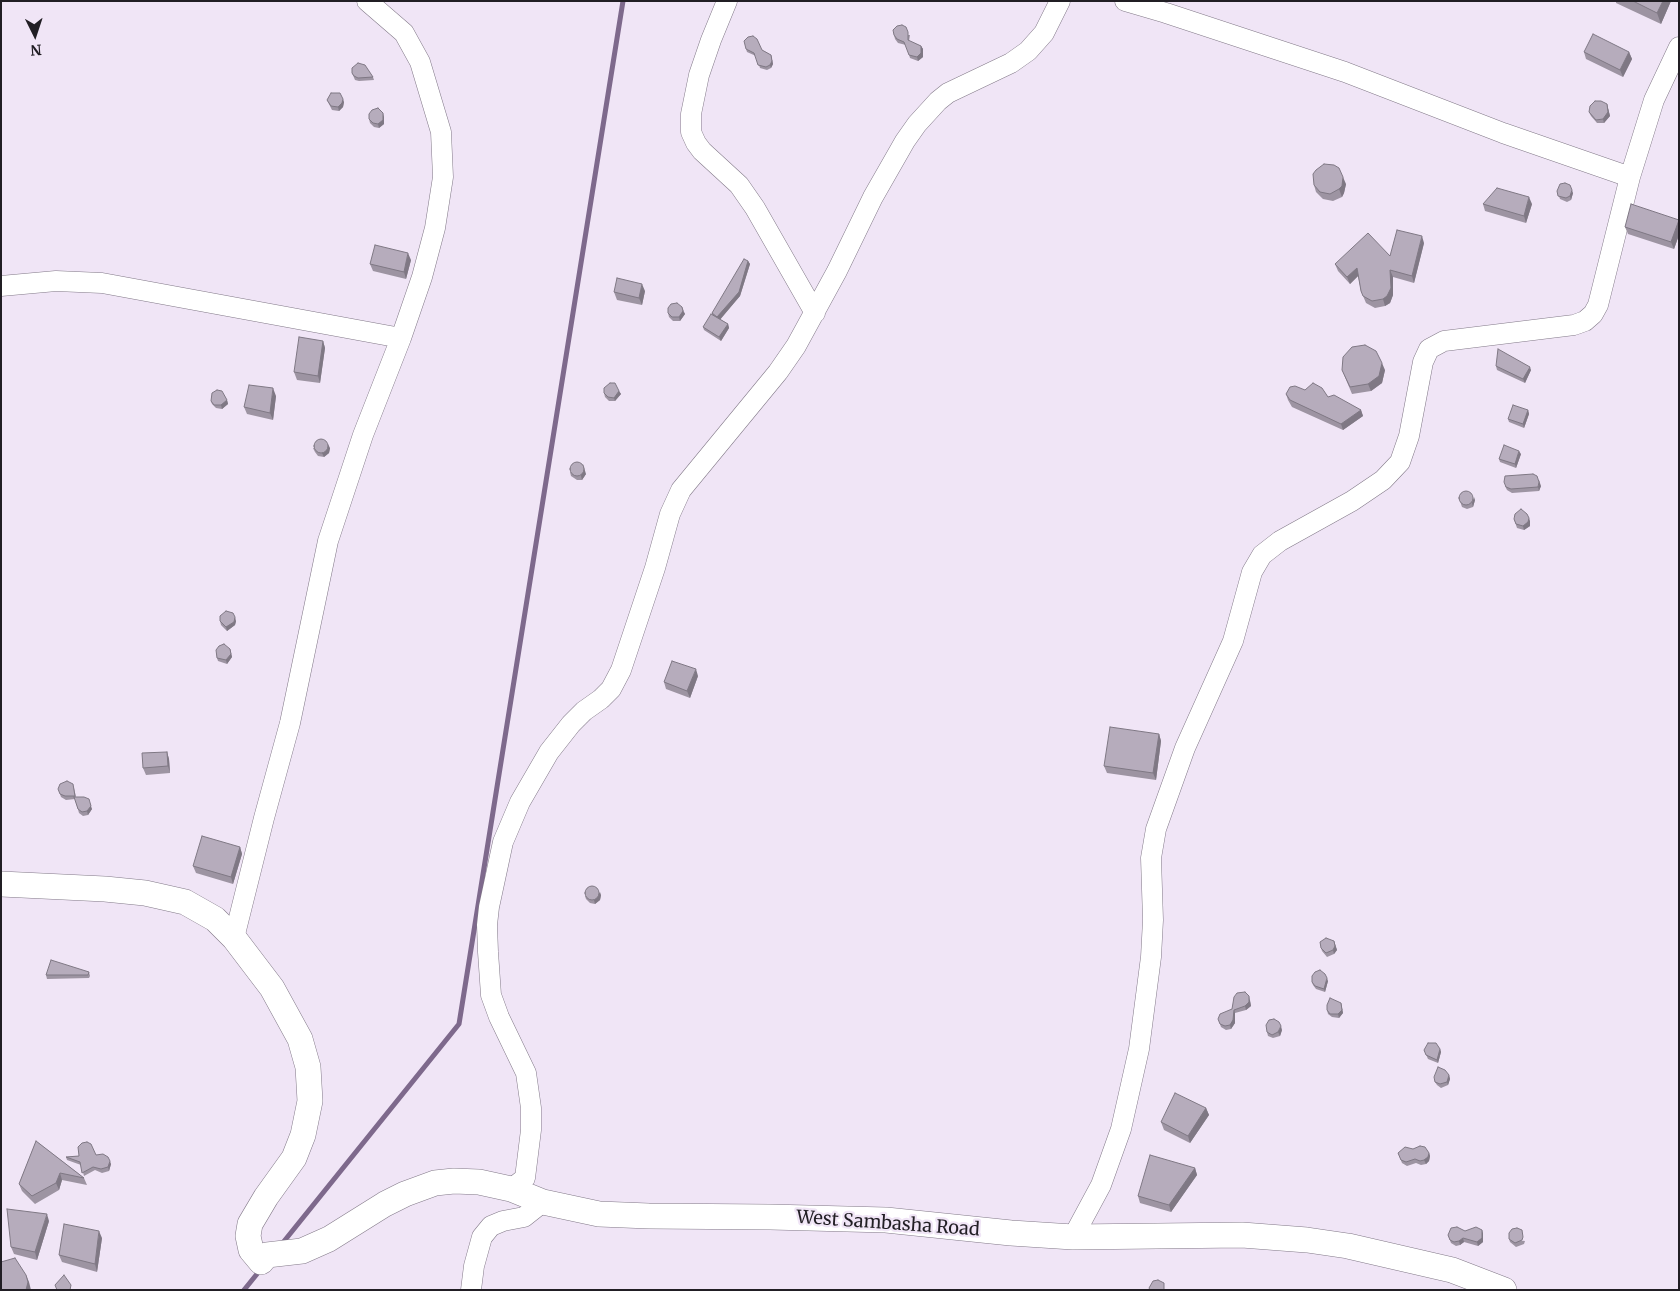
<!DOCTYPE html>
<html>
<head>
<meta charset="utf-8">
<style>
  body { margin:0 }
  #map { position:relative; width:1680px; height:1291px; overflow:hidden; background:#f0e5f6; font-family:Merriweather,serif }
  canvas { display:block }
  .frame { position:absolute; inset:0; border:2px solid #211e24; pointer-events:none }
  .north { position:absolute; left:10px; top:10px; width:50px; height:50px; -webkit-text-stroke:4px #f0e5f6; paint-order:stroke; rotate:176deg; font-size:14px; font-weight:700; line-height:20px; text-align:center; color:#211e24 }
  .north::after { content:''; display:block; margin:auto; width:18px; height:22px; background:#211e24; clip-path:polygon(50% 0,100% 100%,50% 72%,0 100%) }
</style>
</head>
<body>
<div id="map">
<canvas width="1680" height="1291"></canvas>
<div class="frame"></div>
<div class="north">N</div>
</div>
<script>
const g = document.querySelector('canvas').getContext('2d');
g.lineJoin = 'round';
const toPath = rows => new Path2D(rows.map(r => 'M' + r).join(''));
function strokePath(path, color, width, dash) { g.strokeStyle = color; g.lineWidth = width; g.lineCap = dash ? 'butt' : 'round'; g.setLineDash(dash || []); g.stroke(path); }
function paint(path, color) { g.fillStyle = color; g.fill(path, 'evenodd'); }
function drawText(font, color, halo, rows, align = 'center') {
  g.font = font + ' Merriweather,serif'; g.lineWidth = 4.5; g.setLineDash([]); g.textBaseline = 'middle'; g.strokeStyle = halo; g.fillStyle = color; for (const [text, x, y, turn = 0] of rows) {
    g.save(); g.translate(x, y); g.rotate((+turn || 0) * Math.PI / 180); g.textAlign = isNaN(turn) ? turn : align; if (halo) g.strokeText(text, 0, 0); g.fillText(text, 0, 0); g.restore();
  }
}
const stream = toPath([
  [281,1245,459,1024,623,1],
  [244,1290,261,1269]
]);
const minor = toPath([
  [727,1,711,40,699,75,691,114,691,132,696,143,702,151,739,185,755,208,815,313],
  [1125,1,1166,13,1345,72,1503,133,1630,177],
  [1,286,56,281,102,283,401,338],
  [234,938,264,818,290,723,328,541,363,435,401,338,422,277,435,228,443,177,441,132,420,62,404,33,367,1],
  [511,1189,525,1178,531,1130,531,1108,526,1073,499,1017,491,995,488,952,487,925,489,907,503,842,520,802,549,752,571,724,584,711,601,699,611,689,621,670,655,568,670,514,681,490,778,372,796,346,837,271,873,197,905,141,917,124,938,101,948,93,1011,63,1028,51,1044,33,1060,1],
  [1073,1237,1101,1185,1121,1129,1139,1049,1151,957,1153,920,1151,858,1156,829,1185,748,1233,641,1252,572,1262,555,1280,541,1352,501,1383,480,1400,462,1409,436,1423,362,1429,349,1444,341,1574,325,1585,321,1593,314,1598,305,1630,177,1654,100,1679,47],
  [471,1290,474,1266,482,1237,491,1226,503,1221,524,1217,543,1202]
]);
const tertiary = toPath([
  [1,884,105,889,145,893,185,902,215,919,234,938,272,988,300,1039,308,1067,310,1101,303,1135,294,1158,266,1197,250,1224,248,1236,251,1250,261,1262,267,1255,302,1251,329,1239,385,1204,405,1194,435,1183,454,1181,479,1182,511,1189,543,1202,599,1214,649,1216,770,1217,886,1220,1011,1233,1073,1237,1242,1235,1307,1240,1348,1246,1452,1270,1504,1290]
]);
const wall = toPath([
  [1616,1,1671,1,1661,24,1616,3],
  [894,35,910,35,909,41,921,46,923,49,923,57,918,61,910,58,906,45,898,43,895,39],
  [746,49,762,50,771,55,773,64,771,68,767,70,760,68,756,56,747,52],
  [1584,52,1629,52,1632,59,1623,77,1586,59],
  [352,73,373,77,374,80,359,81,355,80],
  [327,100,344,102,343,107,339,111,332,110],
  [1607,104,1610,116,1604,123,1597,123,1591,116,1589,112],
  [384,117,384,124,379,128,374,127,370,123,369,119],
  [1346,184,1344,193,1342,197,1333,201,1323,199,1316,192,1314,185],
  [1557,191,1573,193,1571,200,1567,202,1560,199],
  [1483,204,1532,204,1526,223,1485,211],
  [1679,220,1679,235,1674,249,1628,234,1625,227],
  [1424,243,1414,283,1393,277,1393,295,1390,303,1385,306,1375,308,1366,303,1361,291,1358,276,1350,284,1338,271,1335,264,1390,256],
  [411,260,406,279,373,271,370,264],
  [748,261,750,264,740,296,720,319,728,324,729,328,721,341,704,330,703,327,712,315,712,313],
  [645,291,642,305,617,300,614,292],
  [682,307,685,314,680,321,673,321,669,317,668,313],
  [323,341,325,348,320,383,297,380,294,372],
  [1496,366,1531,370,1525,383,1497,370],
  [1342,370,1385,370,1382,383,1371,391,1352,394],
  [619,391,621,394,615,401,609,401,605,397,604,393],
  [1286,394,1328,397,1361,410,1363,416,1343,430,1292,407,1288,400],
  [276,396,273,420,247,414,244,407],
  [227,400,228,404,222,409,216,408,212,404,211,401],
  [1528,410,1529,414,1524,428,1509,422,1508,419],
  [313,448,330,448,329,453,324,457,318,456,315,452],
  [1521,454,1516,468,1500,462,1499,459],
  [570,472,586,474,582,480,577,480,571,476],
  [1505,486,1541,486,1539,491,1512,493,1507,490],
  [1459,498,1475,500,1473,507,1467,509,1462,507],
  [1514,519,1530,521,1530,526,1524,530,1517,528],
  [220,621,236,621,235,625,227,631,221,625],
  [230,649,232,657,227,664,218,661,217,658],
  [698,676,690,698,666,689,664,682],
  [1159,734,1161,741,1156,780,1107,773,1104,766],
  [167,752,169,759,170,773,146,775,143,768],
  [74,788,76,797,92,809,88,815,83,816,79,813,75,799,66,800,61,797,60,794],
  [240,847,242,854,233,884,196,873,193,866],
  [601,895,600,900,595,904,590,903,586,899,585,896],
  [1334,941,1337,950,1334,954,1327,957,1322,951,1321,948],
  [89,972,90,976,89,978,47,979,46,975],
  [1328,981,1325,992,1316,989,1313,985,1312,982],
  [1250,1000,1251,1006,1246,1010,1235,1013,1235,1023,1231,1029,1226,1030,1221,1027,1220,1024,1232,1009],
  [1341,1003,1343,1013,1339,1018,1332,1017,1328,1014,1327,1010],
  [1282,1030,1280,1036,1273,1038,1268,1036,1267,1032],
  [1440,1049,1441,1052,1438,1063,1428,1059,1424,1050],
  [1449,1075,1450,1079,1448,1085,1441,1088,1437,1085,1435,1082],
  [1206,1108,1209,1115,1190,1143,1164,1130,1161,1122],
  [36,1141,84,1178,87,1185,62,1180,59,1190,35,1204,22,1191,19,1184],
  [1398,1153,1429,1153,1430,1156,1429,1161,1426,1164,1421,1165,1416,1163,1407,1166,1402,1163],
  [96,1155,111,1164,109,1171,102,1173,95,1170,84,1176,81,1165,67,1160,66,1157],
  [1195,1168,1197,1175,1171,1212,1140,1203,1138,1196],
  [49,1221,37,1260,14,1254,11,1247],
  [1482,1230,1483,1234,1483,1242,1478,1246,1464,1242,1460,1245,1456,1246,1451,1243,1448,1235,1465,1231],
  [102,1238,97,1272,62,1262,59,1255],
  [1509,1239,1525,1241,1524,1244,1516,1247,1510,1242]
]);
const shadedWall = toPath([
  [1663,1,1671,1,1661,24,1657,13],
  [921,46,923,49,923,57,918,61,917,57],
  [1629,52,1632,59,1623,77,1620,70],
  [771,55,773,64,771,68,770,65],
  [343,99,344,102,343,107,339,111,338,107],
  [1607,104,1610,116,1604,123,1603,119],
  [383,113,384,117,384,124,379,128,378,124],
  [1343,177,1346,184,1344,193,1342,197,1339,189],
  [1572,190,1573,193,1571,200,1570,196],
  [1529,197,1532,204,1526,223,1524,216],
  [1679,220,1679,235,1674,249,1671,242],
  [1422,236,1424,243,1414,283,1412,276],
  [408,253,411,260,406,279,404,272],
  [748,261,750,264,740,296,719,321,717,317],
  [1357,268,1359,275,1350,284,1347,277],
  [1390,270,1393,277,1393,295,1390,303,1385,306,1383,299],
  [642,284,645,291,642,305,639,298],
  [683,311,685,314,680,321,679,317],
  [728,324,729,328,721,341,719,337],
  [323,341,325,348,320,383,318,376],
  [1382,363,1385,370,1382,383,1371,391,1368,384],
  [1530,367,1531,370,1525,383,1523,379],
  [273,388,276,396,273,420,270,413],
  [619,391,621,394,615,401,614,398],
  [227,400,228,404,222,409,221,405],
  [1361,410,1363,416,1343,430,1341,424],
  [1528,410,1529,414,1524,428,1523,424],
  [328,444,330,448,329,453,324,457,322,453],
  [1519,451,1521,454,1516,468,1515,464],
  [583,464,586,474,582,480,581,476],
  [1539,480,1541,486,1539,491,1538,487],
  [1474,497,1475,500,1473,507,1472,503],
  [1529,518,1530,521,1530,526,1524,530,1523,526],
  [235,617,236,621,235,625,227,631,226,627],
  [230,649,232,657,227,664,226,660],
  [696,669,698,676,690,698,687,691],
  [1159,734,1161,741,1156,780,1153,773],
  [167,752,169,759,170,773,168,766],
  [90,803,92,809,88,815,87,811],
  [240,847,242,854,233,884,231,877],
  [600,892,601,895,600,900,595,904,594,900],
  [1334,941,1337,950,1334,954,1333,950],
  [1327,978,1328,981,1325,992,1324,989],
  [1249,996,1251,1006,1246,1010,1245,1006],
  [1341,1003,1343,1013,1339,1018,1338,1014],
  [1234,1010,1235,1013,1235,1023,1231,1029,1230,1025],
  [1281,1026,1282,1030,1280,1036,1278,1032],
  [1440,1049,1441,1052,1438,1063,1437,1060],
  [1449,1075,1450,1079,1448,1085,1447,1082],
  [1206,1108,1209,1115,1190,1143,1188,1136],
  [1429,1153,1430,1156,1429,1161,1426,1164,1424,1160],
  [110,1161,111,1164,109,1171,108,1167],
  [1195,1168,1197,1175,1171,1212,1169,1205],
  [60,1173,62,1180,59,1190,56,1183],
  [47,1214,49,1221,37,1260,35,1252],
  [1482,1230,1483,1234,1483,1242,1478,1246,1477,1242],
  [99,1231,102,1238,97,1272,95,1264],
  [1463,1238,1464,1242,1460,1245,1459,1241],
  [26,1275,29,1282,31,1290,26,1290]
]);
const building = toPath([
  [1633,1,1663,1,1657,13,1633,1],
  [902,25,906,27,908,32,908,40,921,46,921,53,917,57,909,55,904,42,897,39,894,35,893,30,897,26,902,25],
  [1593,34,1629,52,1620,70,1584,52,1593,34],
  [753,36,757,39,762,50,771,55,772,61,770,65,766,67,758,65,754,53,746,49,744,41,748,37,753,36],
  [358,63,365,65,373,77,358,78,354,76,352,73,352,68,358,63],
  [331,93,340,93,343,99,342,103,338,107,331,106,327,100,331,93],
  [1595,101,1601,101,1607,104,1608,112,1603,119,1596,120,1589,112,1590,106,1595,101],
  [378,108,383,113,383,120,378,124,373,123,369,119,369,114,372,110,378,108],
  [1324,164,1334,165,1339,168,1343,177,1342,186,1339,189,1330,194,1320,192,1314,185,1313,174,1316,170,1324,164],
  [1565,183,1570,185,1572,190,1570,196,1566,198,1558,196,1557,191,1560,184,1565,183],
  [1497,188,1529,197,1524,216,1483,204,1497,188],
  [1631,204,1679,220,1671,242,1625,227,1631,204],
  [1397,230,1422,236,1412,276,1390,270,1391,288,1387,296,1383,299,1372,301,1363,296,1361,291,1357,268,1347,277,1335,264,1368,233,1390,256,1397,230],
  [375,245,408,253,404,272,370,264,375,245],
  [744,259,748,261,739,292,717,317,712,313,744,259],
  [617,278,642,284,639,298,614,292,617,278],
  [677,303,682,307,683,311,679,317,672,317,668,313,668,308,671,304,677,303],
  [711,314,728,324,719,337,703,327,711,314],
  [299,337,323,341,318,376,294,372,299,337],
  [1365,345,1376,351,1382,363,1379,376,1368,384,1350,387,1342,370,1343,357,1352,347,1365,345],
  [1498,349,1530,367,1523,379,1496,366,1498,349],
  [610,383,615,383,619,391,614,398,608,397,604,393,604,388,610,383],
  [1313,383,1322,388,1328,397,1334,395,1361,410,1341,424,1290,400,1286,394,1290,387,1295,386,1305,390,1313,383],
  [249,385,273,388,270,413,244,407,249,385],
  [217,390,222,391,227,400,221,405,214,405,211,401,212,393,217,390],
  [1513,405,1528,410,1523,424,1508,419,1513,405],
  '314 446a7 7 0 1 1 14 0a7 7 0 1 1-14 0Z',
  [1504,445,1519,451,1515,464,1499,459,1504,445],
  '570 469a7 7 0 1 1 14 0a7 7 0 1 1-14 0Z',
  [1533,474,1537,476,1539,482,1538,487,1511,489,1506,487,1504,482,1505,476,1533,474],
  '1459 498a7 7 0 1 1 14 0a7 7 0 1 1-14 0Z',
  [1521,509,1527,514,1529,518,1528,522,1523,526,1516,524,1514,519,1515,514,1521,509],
  [226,611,233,613,235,617,234,622,226,627,220,621,220,616,226,611],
  [224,644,230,649,231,654,226,660,217,658,216,650,219,646,224,644],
  [672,661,696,669,687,691,664,682,672,661],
  [1110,727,1159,734,1153,773,1104,766,1110,727],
  [167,752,168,766,143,768,142,753,167,752],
  [67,781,73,784,75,796,65,796,60,794,58,789,60,784,67,781],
  [74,797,84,797,89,799,91,806,87,811,82,812,78,809,74,797],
  [202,836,240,847,231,877,193,866,202,836],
  '585 893a7 7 0 1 1 14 0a7 7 0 1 1-14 0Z',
  [1326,938,1334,941,1335,946,1333,950,1326,953,1321,948,1320,942,1326,938],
  [51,960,89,972,88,975,46,975,51,960],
  [1320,970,1325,974,1327,978,1324,989,1315,986,1312,982,1312,976,1315,972,1320,970],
  [1245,992,1249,996,1249,1002,1245,1006,1234,1010,1233,1020,1230,1025,1225,1026,1220,1024,1218,1019,1220,1014,1232,1009,1234,997,1237,993,1245,992],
  [1330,998,1341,1003,1342,1010,1338,1014,1330,1014,1327,1010,1327,1005,1330,998],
  [1274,1019,1279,1022,1281,1026,1278,1032,1272,1035,1267,1032,1266,1025,1269,1020,1274,1019],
  [1428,1043,1436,1043,1440,1049,1437,1060,1426,1055,1424,1050,1428,1043],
  [1438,1067,1445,1070,1449,1075,1447,1082,1440,1084,1435,1082,1434,1077,1438,1067],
  [1175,1093,1206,1108,1188,1136,1161,1122,1175,1093],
  [36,1141,84,1178,60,1173,56,1183,32,1196,19,1184,36,1141],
  [87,1142,91,1144,96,1155,103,1154,108,1157,110,1161,108,1167,101,1169,93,1167,82,1173,80,1162,66,1157,79,1156,78,1147,82,1143,87,1142],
  [1420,1146,1425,1147,1429,1153,1428,1157,1424,1160,1420,1161,1415,1159,1406,1162,1401,1160,1398,1153,1405,1147,1413,1149,1420,1146],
  [1150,1155,1195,1168,1169,1205,1138,1196,1150,1155],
  [7,1209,47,1214,35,1252,11,1247,7,1209],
  [64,1224,99,1231,95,1264,59,1255,64,1224],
  [1457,1227,1465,1231,1476,1227,1482,1230,1482,1238,1477,1242,1463,1238,1459,1241,1454,1242,1450,1240,1448,1235,1451,1228,1457,1227],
  [1517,1228,1522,1230,1523,1237,1522,1240,1515,1243,1509,1239,1509,1233,1512,1229,1517,1228],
  [15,1258,26,1275,28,1282,26,1290,1,1290,1,1262,15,1258],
  [64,1275,71,1285,70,1290,57,1290,55,1285,64,1275],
  [1158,1280,1164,1283,1164,1290,1150,1290,1149,1288,1153,1281,1158,1280]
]);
const streetNames = [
  ["West Sambasha Road",888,1224,4]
];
strokePath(stream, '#7e698c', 5);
strokePath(minor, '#827988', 21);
strokePath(tertiary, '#827988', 26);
strokePath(minor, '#fff', 20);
strokePath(tertiary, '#fff', 25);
paint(wall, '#9d94a2');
paint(shadedWall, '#7f7884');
paint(building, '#b6acbc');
strokePath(building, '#7f7884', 1);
drawText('18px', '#211e24', '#f0e5f6', streetNames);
</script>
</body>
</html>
